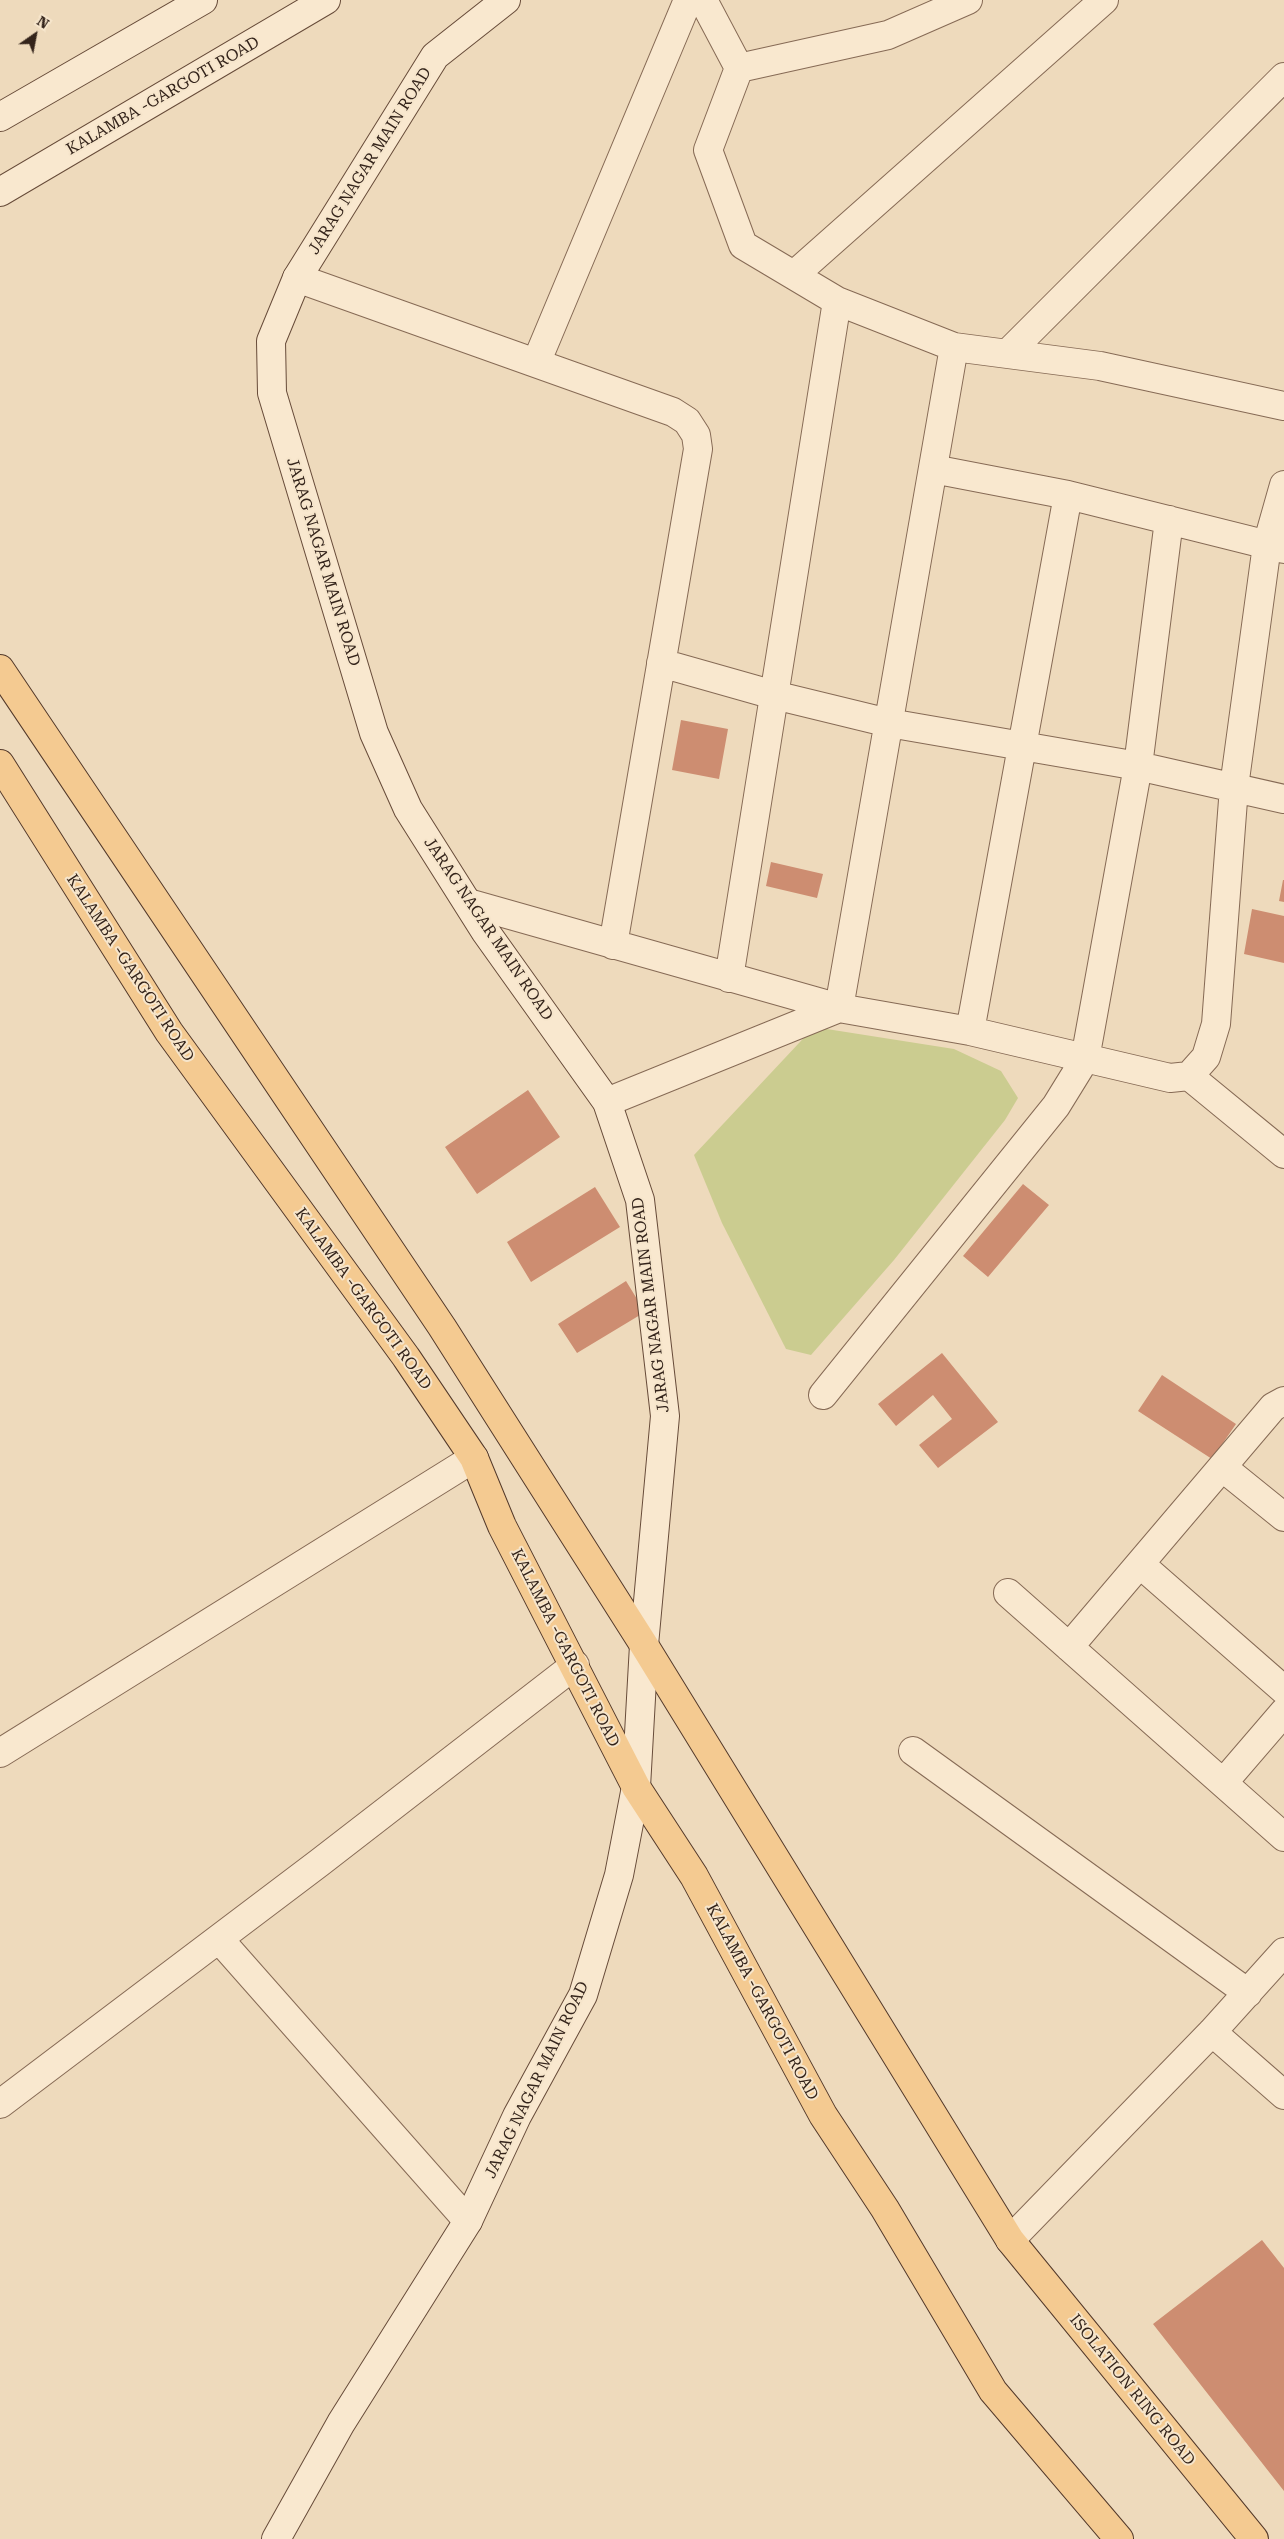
<!DOCTYPE html>
<html>
<head>
<meta charset="utf-8">
<style>
  body { margin:0 }
  #map { position:relative; width:1284px; height:2539px; overflow:hidden; background:#eedabc; font-family:"Roboto Serif",serif }
  canvas { display:block }
  .north { position:absolute; left:10px; top:10px; width:50px; height:50px; -webkit-text-stroke:4px #f6e5cb; paint-order:stroke; rotate:33deg; font-size:14px; font-weight:700; line-height:20px; text-align:center; color:#34241b }
  .north::after { content:''; display:block; margin:auto; width:18px; height:22px; background:#34241b; clip-path:polygon(50% 0,100% 100%,50% 72%,0 100%) }
</style>
</head>
<body>
<div id="map">
<canvas width="1284" height="2539"></canvas>
<div class="north">N</div>
</div>
<script>
const g = document.querySelector('canvas').getContext('2d');
g.lineJoin = 'round';
function paint(path, color) { g.fillStyle = color; g.fill(path, 'evenodd'); }
const toPath = rows => new Path2D(rows.map(r => 'M' + r).join(''));
function strokePath(path, color, width, dash) { g.strokeStyle = color; g.lineWidth = width; g.lineCap = dash ? 'butt' : 'round'; g.setLineDash(dash || []); g.stroke(path); }
function drawText(font, color, halo, rows, align = 'center') {
  g.font = font + ' "Roboto Serif",serif'; g.lineWidth = 4; g.setLineDash([]); g.textBaseline = 'middle'; g.strokeStyle = halo; g.fillStyle = color; for (const [text, x, y, turn = 0] of rows) {
    g.save(); g.translate(x, y); g.rotate((+turn || 0) * Math.PI / 180); g.textAlign = isNaN(turn) ? turn : align; if (halo) g.strokeText(text, 0, 0); g.fillText(text, 0, 0); g.restore();
  }
}
const green = toPath([
  [814,1027,954,1049,1001,1071,1018,1098,1005,1120,894,1260,811,1355,786,1349,722,1223,694,1155]
]);
const building = toPath([
  [681,720,728,729,719,779,672,770],
  [771,862,823,874,817,898,766,886],
  [1283,880,1284,880,1284,902,1279,901],
  [1252,909,1284,916,1284,963,1244,954],
  [528,1090,560,1137,477,1194,445,1147],
  [1023,1184,1049,1205,988,1277,963,1256],
  [595,1187,620,1227,531,1282,507,1242],
  [626,1281,645,1312,577,1353,558,1324],
  [942,1353,998,1422,938,1468,919,1445,952,1419,933,1395,896,1426,878,1404],
  [1162,1375,1236,1424,1212,1459,1138,1411],
  [1262,2240,1284,2268,1284,2491,1153,2324]
]);
const street = toPath([
  [703,0,739,68,708,150,743,245,837,301,954,347,1100,366,1284,406],
  [739,68,888,35,968,0],
  [794,275,1104,0],
  [297,278,673,412,687,421,696,435,698,449,613,945],
  [1008,353,1284,77],
  [536,363,688,0],
  [933,469,1068,495,1284,549],
  [661,663,774,695,889,723,1138,766,1284,799],
  [468,903,839,1008,970,1031,1170,1078,1189,1076,1206,1057,1216,1024,1234,787,1267,545,1284,485],
  [729,978,837,301],
  [970,1031,1068,495],
  [1189,1076,1284,1154],
  [607,1102,839,1008,954,347],
  [823,1395,1056,1106,1085,1059,1138,766,1169,520],
  [1222,1467,1284,1517],
  [1140,1564,1284,1690],
  [1008,1593,1284,1837],
  [1069,1647,1273,1407,1284,1401],
  [913,1751,1248,1993],
  [0,1753,474,1458],
  [1223,1783,1284,1712],
  [219,1939,468,2221],
  [1212,2032,1284,2095],
  [0,2104,319,1863,575,1665],
  [1010,2240,1212,2032,1284,1952]
]);
const secondary = toPath([
  [0,117,203,0],
  [0,192,326,0],
  [276,2539,341,2423,468,2221,517,2116,583,1995,619,1875,636,1787,644,1645,665,1416,640,1200,607,1102,485,931,408,809,374,733,272,393,271,341,297,278,435,56,506,0]
]);
const primary = toPath([
  [0,669,442,1327,644,1645,1010,2240,1254,2539],
  [0,764,169,1032,406,1357,474,1458,502,1526,636,1787,694,1876,823,2115,885,2209,993,2391,1119,2539]
]);
const streetNames = [
  ["KALAMBA -GARGOTI ROAD",163,96,-30],
  ["JARAG NAGAR MAIN ROAD",370,161,-58],
  ["JARAG NAGAR MAIN ROAD",323,562,73],
  ["JARAG NAGAR MAIN ROAD",488,929,56],
  ["KALAMBA -GARGOTI ROAD",130,968,57],
  ["KALAMBA -GARGOTI ROAD",363,1299,54],
  ["JARAG NAGAR MAIN ROAD",651,1305,-97],
  ["KALAMBA -GARGOTI ROAD",565,1648,63],
  ["KALAMBA -GARGOTI ROAD",762,2002,62],
  ["JARAG NAGAR MAIN ROAD",537,2080,-64],
  ["ISOLATION RING ROAD",1132,2390,51]
];
paint(green, '#cbcc90');
paint(building, '#cd8d71');
strokePath(street, '#866a55', 30);
strokePath(secondary, '#674b39', 30);
strokePath(primary, '#53392a', 30);
strokePath(street, '#f9e8cf', 28);
strokePath(secondary, '#f9e8cf', 28);
strokePath(primary, '#f4ca91', 28);
drawText('16px', '#34241b', '#f6e5cb', streetNames);
</script>
</body>
</html>
